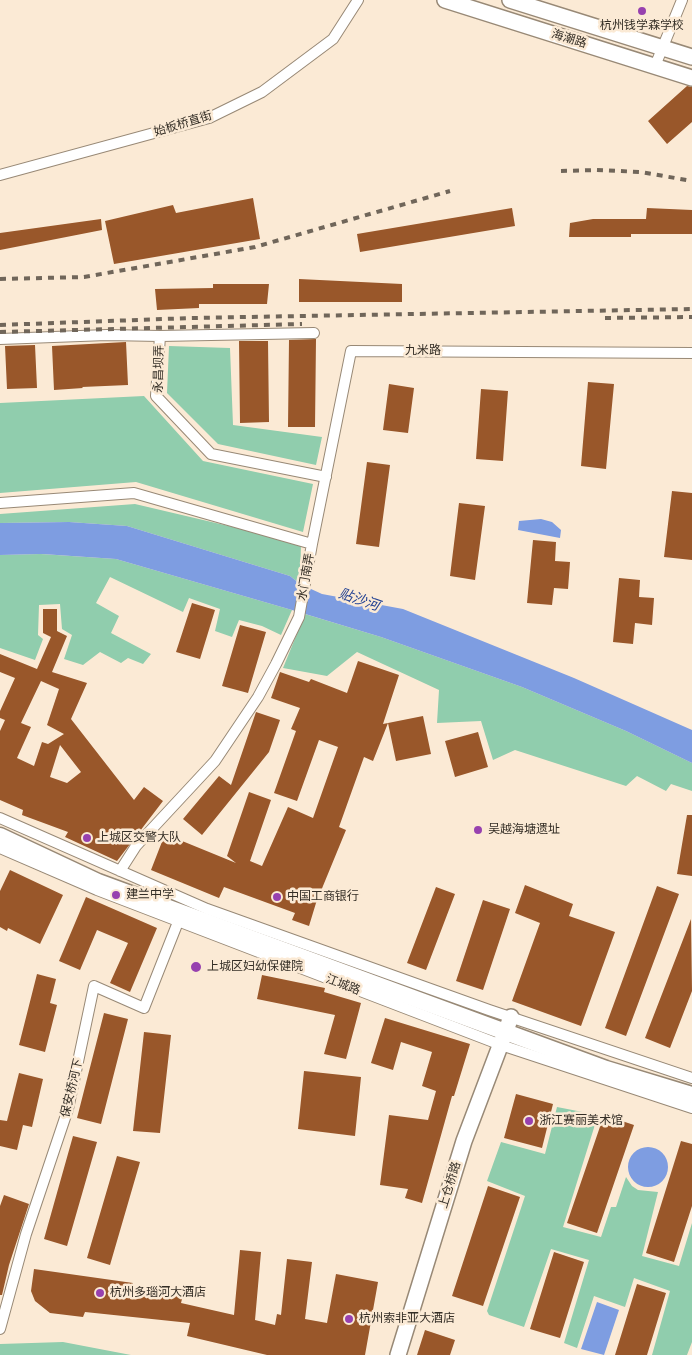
<!DOCTYPE html>
<html>
<head>
<meta charset="utf-8">
<style>
  body { margin:0 }
  canvas { display:block; background:#fbead5 }
</style>
</head>
<body>
<canvas width="692" height="1355"></canvas>
<script>
const g = document.querySelector('canvas').getContext('2d');
g.lineJoin = 'round';
function paint(path, color) { g.fillStyle = color; g.fill(path, 'evenodd'); }
const toPath = rows => new Path2D(rows.map(r => 'M' + r).join(''));
function strokePath(path, color, width, dash) { g.strokeStyle = color; g.lineWidth = width; g.lineCap = dash ? 'butt' : 'round'; g.setLineDash(dash || []); g.stroke(path); }
function drawText(font, color, halo, rows, align = 'center') {
  g.font = font + ' "PT Sans Narrow","Noto Sans SC",sans-serif'; g.lineWidth = 5; g.setLineDash([]); g.textBaseline = 'middle'; g.strokeStyle = halo; g.fillStyle = color; for (const [text, x, y, turn = 0] of rows) {
    g.save(); g.translate(x, y); g.rotate((+turn || 0) * Math.PI / 180); g.textAlign = isNaN(turn) ? turn : align; if (halo) g.strokeText(text, 0, 0); g.fillText(text, 0, 0); g.restore();
  }
}
const green = toPath([
  [169,346,230,348,233,425,322,437,316,465,218,444,167,393],
  [144,396,203,461,313,484,303,532,136,482,0,493,0,403],
  [135,504,301,543,300,584,290,576,127,526,69,522,0,523,0,514],
  [41,554,116,559,292,610,281,635,262,626,239,620,232,637,215,631,220,609,189,598,183,612,110,577,96,603,119,616,111,633,151,654,143,664,128,658,121,663,100,652,83,665,64,659,72,635,62,629,60,604,39,605,38,635,43,639,35,660,0,648,0,555],
  [305,614,381,637,522,687,626,731,692,763,692,791,671,784,666,791,637,776,626,786,515,750,493,760,481,721,437,723,439,690,357,652,327,676,283,668],
  [557,1107,598,1115,563,1227,601,1237,611,1207,616,1207,626,1177,632,1186,638,1190,658,1192,642,1256,679,1266,692,1223,692,1342,687,1355,652,1355,670,1291,634,1278,625,1307,594,1296,577,1348,564,1343,589,1260,551,1249,524,1327,489,1315,487,1311,525,1196,487,1181,501,1142,545,1154],
  [63,1342,131,1355,0,1355,0,1344]
]);
const water = toPath([
  [541,519,552,522,561,530,560,538,518,530,519,521],
  [69,522,127,526,290,576,300,584,322,594,403,609,574,678,692,730,692,763,626,731,522,687,381,637,292,610,116,559,42,554,0,555,0,523],
  '628 1167a20 20 0 1 1 40 0a20 20 0 1 1-40 0Z',
  [597,1302,619,1310,604,1355,581,1349]
]);
const building = toPath([
  [687,86,692,87,692,122,667,144,648,121],
  [253,198,260,239,114,264,105,221,173,205,176,213],
  [512,208,515,226,360,252,357,234],
  [647,208,692,210,692,234,631,234,631,237,569,237,570,223,593,219,646,219],
  [101,219,102,230,0,250,0,233],
  [299,279,402,284,402,302,299,302],
  [213,284,269,284,267,304,199,304,199,308,157,310,155,289,213,288],
  [316,339,315,427,288,427,289,340],
  [239,341,268,341,269,422,240,423],
  [126,342,128,385,82,387,83,388,54,390,52,346],
  [35,345,37,388,7,389,5,346],
  [588,382,614,384,606,469,581,466],
  [389,384,414,388,408,433,383,430],
  [481,389,508,391,503,461,476,459],
  [367,462,390,465,379,547,356,544],
  [672,491,692,493,692,560,664,557],
  [459,503,485,506,475,580,450,576],
  [533,540,556,542,555,561,570,562,568,589,554,588,552,605,527,603],
  [619,578,640,580,639,597,654,598,652,625,635,623,633,644,613,642],
  [192,603,215,610,200,659,176,652],
  [43,609,57,609,57,631,67,636,52,672,87,683,71,719,134,800,144,787,163,801,117,861,65,837,68,832,22,815,23,810,0,800,0,731,5,720,0,718,0,711,15,678,0,672,0,654,37,669,51,637,43,633],
  [41,681,59,689,47,725,64,734,48,744,42,742,34,766,17,758,31,727,21,723],
  [60,745,81,772,67,783,50,777],
  [240,625,266,632,248,693,222,686],
  [358,661,399,675,383,724,388,723,373,761,364,757,339,827,346,830,316,903,309,926,292,920,295,913,224,887,219,898,151,870,165,834,236,863,227,856,249,792,271,800,250,861,262,866,288,807,313,818,338,747,319,740,297,801,274,793,296,731,291,729,300,708,271,698,280,672,309,682,311,679,347,693],
  [256,712,280,720,269,752,202,835,183,819,219,776,231,785],
  [423,716,431,754,396,761,388,723],
  [478,732,488,767,455,777,445,741],
  [687,815,692,815,692,876,677,874],
  [10,870,63,895,40,944,8,928,7,931,0,927,0,891],
  [525,885,573,904,569,916,615,932,581,1026,512,1001,540,923,515,913],
  [657,886,679,894,626,1036,605,1028],
  [436,887,455,894,426,970,407,963],
  [86,897,157,928,130,992,110,983,128,943,97,930,80,970,59,961],
  [483,900,510,909,483,990,456,981],
  [691,919,692,991,670,1048,645,1038],
  [37,974,56,979,50,1003,57,1005,45,1052,19,1045],
  [262,975,325,988,324,992,361,1003,346,1059,324,1054,335,1015,257,999],
  [104,1013,128,1019,101,1124,77,1118],
  [385,1018,470,1044,454,1096,452,1096,422,1203,405,1198,408,1189,380,1185,389,1115,428,1120,436,1091,422,1086,432,1052,401,1042,393,1070,371,1063],
  [144,1032,171,1035,160,1133,133,1131],
  [304,1071,361,1077,355,1136,298,1129],
  [19,1073,43,1079,32,1127,23,1125,17,1150,0,1146,0,1120,7,1121],
  [516,1094,553,1104,542,1148,504,1138],
  [604,1115,634,1125,597,1233,567,1223],
  [73,1136,97,1142,67,1246,44,1239],
  [681,1141,692,1144,692,1206,674,1262,646,1253],
  [117,1156,140,1162,110,1265,87,1258],
  [488,1186,520,1197,483,1306,452,1296],
  [4,1195,29,1204,9,1265,2,1295,0,1295,0,1206],
  [240,1250,261,1252,255,1320,275,1325,277,1314,281,1315,287,1259,312,1262,305,1319,327,1323,336,1274,378,1282,365,1355,267,1355,187,1336,190,1323,85,1312,83,1317,50,1313,35,1301,31,1291,34,1269,133,1283,132,1288,183,1295,181,1303,234,1315],
  [554,1252,584,1262,560,1338,530,1329],
  [637,1284,666,1293,647,1355,615,1355],
  [425,1330,455,1340,450,1355,417,1355]
]);
const street = toPath([
  [655,66,682,0],
  [0,175,209,118,262,92,333,39,358,0],
  [160,336,156,396,211,454,326,477],
  [0,339,107,335,160,336,314,333],
  [0,503,134,493,312,544,299,617,276,664,258,697,215,761,136,846,120,871],
  [312,544,351,351,692,353],
  [0,818,207,909,489,1010,692,1078],
  [0,848,97,890,501,1045,692,1108],
  [0,1329,26,1234,68,1109,94,986,144,1008,178,922]
]);
const secondary = toPath([
  [445,0,692,78],
  [510,0,692,57],
  [398,1355,464,1141,511,1017]
]);
const primary = toPath([
  [0,836,98,882,606,1069,692,1095]
]);
const rail = toPath([
  [561,171,596,170,641,172,692,181],
  [0,279,84,277,255,247,450,191],
  [605,318,692,317],
  [0,325,191,318,692,309],
  [0,332,302,324]
]);
const markers = [
  [642,11,5,"#9741af"],
  [478,830,5,"#9741af"],
  [87,838,5,"#9741af"],
  [116,895,5,"#9741af"],
  [277,897,5,"#9741af"],
  [196,967,6,"#9741af"],
  [529,1121,5,"#9741af"],
  [100,1293,5,"#9741af"],
  [349,1319,5,"#9741af"]
];
const poiNames = [
  ["杭州钱学森学校",642,26,"center"],
  ["吴越海塘遗址",488,830],
  ["上城区交警大队",97,838],
  ["建兰中学",126,895],
  ["中国工商银行",287,897],
  ["上城区妇幼保健院",207,967],
  ["浙江赛丽美术馆",539,1121],
  ["杭州多瑙河大酒店",110,1293],
  ["杭州索非亚大酒店",359,1319]
];
const streetNames = [
  ["海潮路",569,39,17],
  ["始板桥直街",183,124,-17],
  ["九米路",423,351],
  ["永昌坝弄",159,369,-89],
  ["水门南弄",306,577,-80],
  ["江城路",343,985,21],
  ["保安桥河下",72,1088,-77],
  ["上仓桥路",450,1185,-73]
];
const waterNames = [
  ["贴沙河",359,600,19]
];
paint(green, '#90cdad');
paint(water, '#7e9de1');
paint(building, '#99572a');
strokePath(street, '#988976', 12);
strokePath(secondary, '#988976', 18);
strokePath(primary, '#988976', 19);
strokePath(street, '#fff', 10);
strokePath(secondary, '#fff', 15);
strokePath(primary, '#fff', 16);
strokePath(rail, '#70665a', 4, [6, 6]);
for (const [x, y, r, color] of markers) { const dot = new Path2D(); dot.arc(x, y, r, 0, 2 * Math.PI); g.fillStyle = color; g.fill(dot); strokePath(dot, '#fbead5', 2); }
drawText('12px', '#342e26', '#fbead5', poiNames, 'left');
drawText('12px', '#342e26', '#fbead5', streetNames);
drawText('italic 14px', '#254494', '#fbead5', waterNames);
</script>
</body>
</html>
